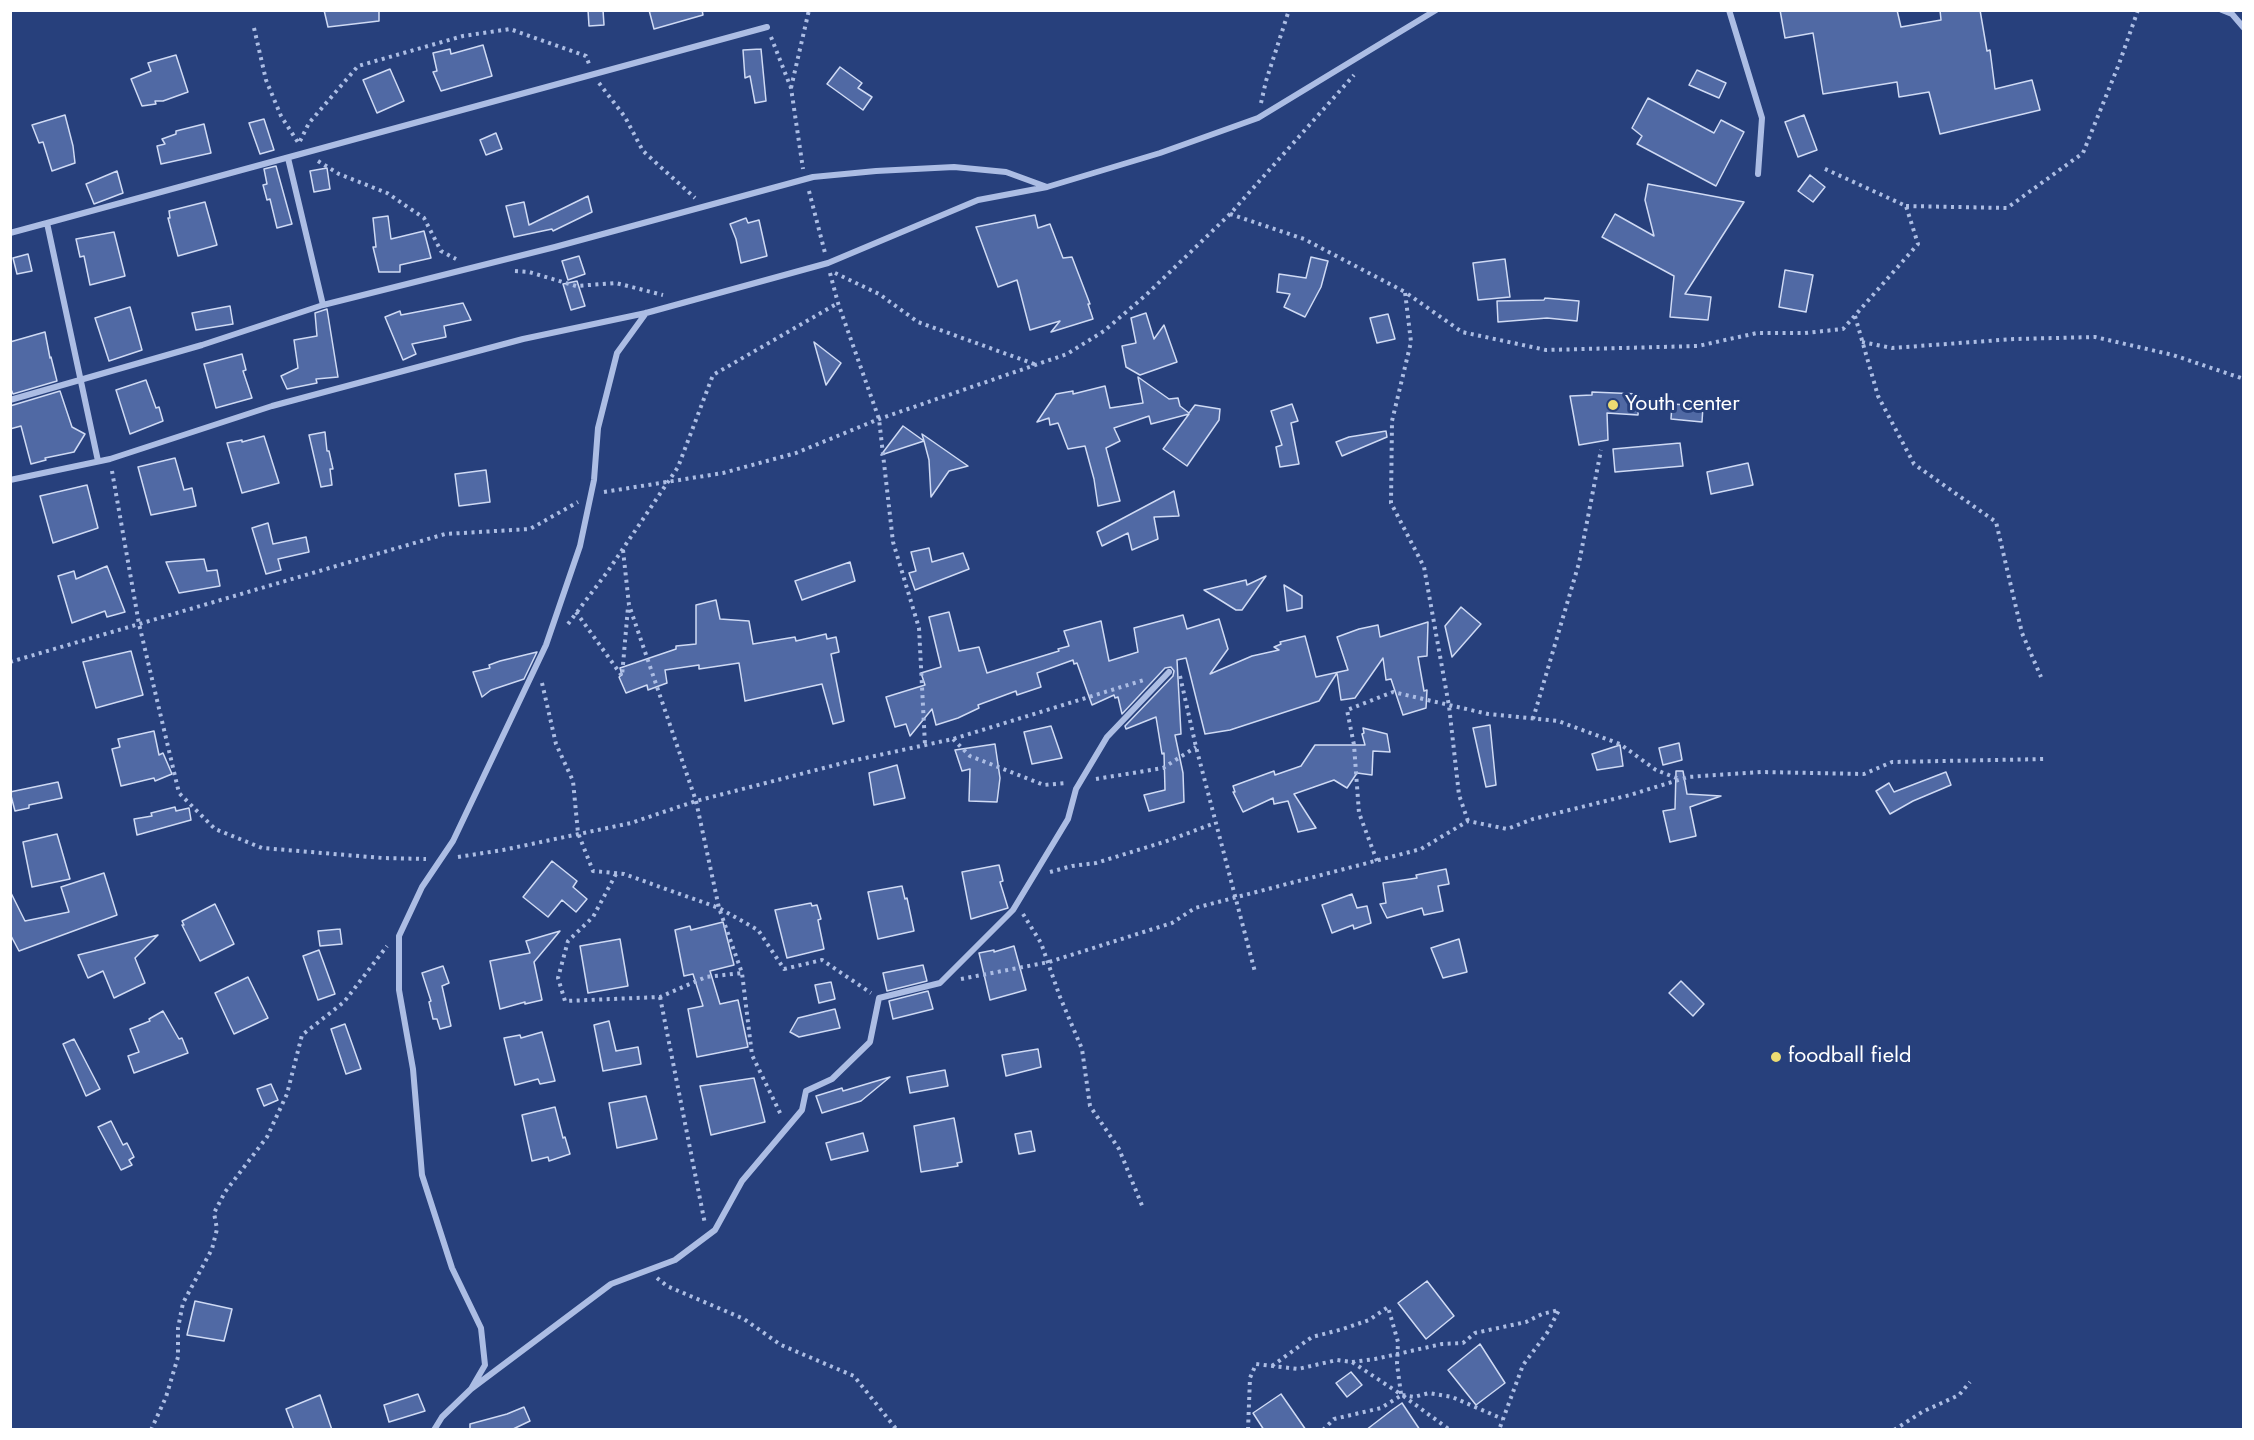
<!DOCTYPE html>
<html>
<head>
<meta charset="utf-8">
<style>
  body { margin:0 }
  #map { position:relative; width:2254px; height:1440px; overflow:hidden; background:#27407c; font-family:Jost,sans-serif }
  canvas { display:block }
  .frame { position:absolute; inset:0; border:12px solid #fff; pointer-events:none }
</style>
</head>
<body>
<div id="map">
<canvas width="2254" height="1440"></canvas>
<div class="frame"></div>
</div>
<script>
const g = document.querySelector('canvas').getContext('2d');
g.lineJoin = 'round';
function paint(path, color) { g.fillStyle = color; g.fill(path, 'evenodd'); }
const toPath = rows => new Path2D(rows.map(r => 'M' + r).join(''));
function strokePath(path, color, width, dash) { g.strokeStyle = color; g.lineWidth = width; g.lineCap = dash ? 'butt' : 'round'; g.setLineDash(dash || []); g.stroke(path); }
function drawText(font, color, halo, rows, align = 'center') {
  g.font = font + ' Jost,sans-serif'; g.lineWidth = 6; g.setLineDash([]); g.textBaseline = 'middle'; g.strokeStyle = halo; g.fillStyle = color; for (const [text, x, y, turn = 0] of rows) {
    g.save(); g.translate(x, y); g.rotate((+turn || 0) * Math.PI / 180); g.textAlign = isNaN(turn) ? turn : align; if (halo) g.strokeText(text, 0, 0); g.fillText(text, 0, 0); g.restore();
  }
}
const building = toPath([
  [324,10,379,10,379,21,328,27,324,10],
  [588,10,603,10,604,25,589,26,588,10],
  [649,10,702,10,703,15,654,29,649,10],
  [1780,10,1897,10,1901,27,1941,20,1940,10,1980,10,1987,51,1990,50,1995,89,2032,80,2040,110,1940,134,1929,92,1899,97,1897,82,1823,94,1813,33,1785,38,1780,10],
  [483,45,492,76,441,91,433,72,437,71,433,53,450,49,451,54,483,45],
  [761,49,766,101,755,103,750,76,745,78,743,50,761,49],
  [176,55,188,92,163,101,155,101,156,104,142,106,131,79,151,71,148,63,176,55],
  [840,67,862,83,858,88,872,97,863,110,827,84,840,67],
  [390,69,404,101,377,113,363,80,390,69],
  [1697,70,1726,83,1719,98,1689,85,1697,70],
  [1648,98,1714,133,1721,120,1744,132,1716,186,1637,144,1642,136,1632,128,1648,98],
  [65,115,73,146,75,163,52,171,43,142,39,143,32,125,65,115],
  [1804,115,1817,150,1798,157,1785,122,1804,115],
  [264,119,274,150,260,154,249,123,264,119],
  [204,124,211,153,161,164,157,146,165,144,162,139,176,134,176,131,204,124],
  [496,133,502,149,486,155,480,140,496,133],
  [276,166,292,224,277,228,270,199,267,200,263,185,267,184,264,169,276,166],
  [327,168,330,189,314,192,310,171,327,168],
  [117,171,123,193,94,204,86,184,117,171],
  [1810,175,1825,187,1813,202,1798,191,1810,175],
  [1648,184,1744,202,1685,294,1711,297,1708,320,1670,317,1674,276,1602,237,1615,214,1654,236,1645,200,1648,184],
  [588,196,592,212,553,231,552,229,514,237,506,206,524,202,529,225,588,196],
  [205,202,217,245,178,256,168,218,170,218,169,211,205,202],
  [1035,215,1038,228,1050,224,1063,258,1072,257,1090,304,1088,304,1093,319,1051,332,1060,321,1030,330,1017,280,998,287,976,227,1035,215],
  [388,216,391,239,424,231,431,258,400,265,400,272,379,272,373,247,376,247,373,218,388,216],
  [746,218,748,223,759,220,767,256,741,263,736,239,730,224,746,218],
  [114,232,125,276,90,285,84,256,80,257,76,239,114,232],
  [28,254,32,271,17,274,13,258,28,254],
  [579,256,585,274,568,280,562,261,579,256],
  [1311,257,1328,261,1321,287,1305,317,1284,307,1290,294,1277,292,1279,274,1306,278,1311,257],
  [1505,259,1510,297,1478,300,1473,263,1505,259],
  [1785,270,1813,275,1806,312,1779,307,1785,270],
  [577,281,585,306,571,310,563,284,577,281],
  [1545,298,1579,301,1577,321,1547,318,1498,322,1497,301,1544,300,1545,298],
  [463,303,471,320,444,326,446,337,412,344,416,354,403,360,385,317,400,311,401,315,463,303],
  [230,306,233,324,196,330,192,313,230,306],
  [130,307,142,350,109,361,95,318,130,307],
  [327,309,338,377,316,379,317,383,287,389,281,376,298,368,294,340,317,336,315,313,327,309],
  [1146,313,1154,339,1164,325,1177,362,1140,375,1126,367,1122,346,1136,343,1131,318,1146,313],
  [1388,314,1395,339,1377,343,1370,318,1388,314],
  [45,332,50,358,51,357,57,381,13,394,10,387,10,342,45,332],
  [814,342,841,363,826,385,814,342],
  [242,354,246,370,243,371,252,398,216,408,204,364,242,354],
  [1138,377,1169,399,1178,398,1180,406,1189,413,1195,405,1220,409,1219,420,1187,466,1163,449,1189,414,1151,424,1149,416,1114,428,1120,441,1106,448,1120,501,1098,506,1094,479,1085,446,1068,449,1058,423,1050,425,1049,418,1037,422,1056,394,1073,391,1073,394,1105,386,1110,408,1143,403,1138,377],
  [146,380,156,408,159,407,163,421,130,434,116,390,146,380],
  [60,391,72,427,85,434,74,452,45,458,46,460,31,464,21,426,10,429,10,406,60,391],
  [1592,392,1639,394,1638,415,1607,413,1608,440,1579,445,1570,396,1592,395,1592,392],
  [1292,404,1298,421,1291,423,1299,464,1280,467,1276,447,1282,445,1271,411,1292,404],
  [1672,404,1703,406,1702,422,1671,419,1672,404],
  [903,426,924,441,922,434,968,466,949,471,931,497,929,460,924,441,881,455,903,426],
  [1386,431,1387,437,1342,456,1336,442,1349,437,1386,431],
  [325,432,327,451,329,451,333,469,330,469,332,485,321,487,309,435,325,432],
  [264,436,279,483,242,493,227,443,242,440,242,442,264,436],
  [1680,443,1683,466,1615,472,1613,449,1680,443],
  [175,458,184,490,192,488,196,506,151,515,138,467,175,458],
  [1748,463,1753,485,1711,494,1707,472,1748,463],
  [486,470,490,502,459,506,455,474,486,470],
  [87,485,98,528,53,543,40,496,87,485],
  [1174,491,1179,516,1154,517,1158,539,1132,550,1128,533,1102,546,1097,532,1174,491],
  [268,523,273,544,306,537,309,552,278,559,281,570,266,574,252,528,268,523],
  [929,548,932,562,963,553,969,569,915,590,909,573,916,571,911,552,929,548],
  [204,559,207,571,217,570,220,586,179,593,166,562,204,559],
  [850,562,855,581,802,600,795,581,850,562],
  [107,566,125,612,107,617,105,611,72,623,58,576,74,571,76,579,107,566],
  [1266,576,1242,610,1236,610,1204,590,1246,580,1247,585,1266,576],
  [1284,585,1302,596,1302,608,1287,611,1284,585],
  [716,600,720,619,749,621,753,644,795,637,796,641,826,634,827,639,836,637,839,652,831,654,844,721,833,724,822,684,745,701,739,663,699,669,699,665,665,670,667,683,648,690,647,685,626,693,619,677,622,675,620,668,676,649,676,646,696,644,696,605,716,600],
  [1461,607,1481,624,1452,657,1445,626,1461,607],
  [949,612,959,651,979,647,987,673,1059,651,1058,649,1069,646,1064,631,1101,621,1109,661,1138,652,1134,628,1183,615,1187,629,1219,619,1228,649,1210,674,1252,656,1279,650,1274,647,1281,644,1280,642,1305,636,1316,677,1348,670,1337,637,1359,629,1378,625,1380,637,1428,622,1427,656,1418,657,1424,691,1427,690,1426,708,1403,715,1391,679,1386,680,1383,658,1355,698,1341,700,1337,673,1319,701,1230,730,1205,734,1186,658,1177,660,1181,734,1175,735,1183,773,1184,802,1149,811,1144,795,1165,790,1164,753,1162,754,1156,717,1126,729,1125,726,1173,676,1174,671,1171,667,1165,668,1122,714,1118,697,1115,698,1114,695,1092,705,1077,663,1074,664,1073,660,1037,673,1041,687,1017,695,1016,691,978,705,979,708,958,718,936,725,932,709,910,736,906,724,895,727,886,697,925,685,921,673,941,667,929,617,949,612],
  [131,651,143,695,96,708,83,662,131,651],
  [537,652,524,679,491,690,482,697,473,672,490,668,489,665,500,661,537,652],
  [1490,725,1496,785,1486,787,1473,728,1490,725],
  [1051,726,1062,758,1032,764,1024,732,1051,726],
  [1363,728,1387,734,1390,752,1373,751,1372,775,1357,773,1347,788,1334,780,1294,794,1316,828,1298,832,1288,801,1274,804,1273,798,1243,812,1233,792,1235,792,1233,786,1274,771,1275,775,1301,766,1315,745,1365,745,1362,734,1364,733,1363,728],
  [154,731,159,755,163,753,172,774,155,781,154,778,121,786,112,749,120,747,118,739,154,731],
  [1679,743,1682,760,1663,765,1659,748,1679,743],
  [995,744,1000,778,997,802,969,801,970,769,962,771,955,750,995,744],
  [1620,745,1623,766,1597,770,1592,754,1620,745],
  [897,765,905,798,874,805,869,773,897,765],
  [1676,771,1683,771,1687,794,1721,796,1690,807,1696,836,1670,842,1663,811,1675,809,1676,771],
  [1946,772,1951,785,1913,801,1890,814,1876,791,1889,783,1894,792,1946,772],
  [58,782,62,798,29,805,29,808,15,811,10,792,58,782],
  [175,807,176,811,189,808,191,820,137,835,134,819,152,816,151,813,175,807],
  [57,834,70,879,32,887,23,842,57,834],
  [552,861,577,881,573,887,587,899,576,912,562,900,548,917,523,897,552,861],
  [999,865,1003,881,1000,882,1008,908,971,919,962,872,999,865],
  [1446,869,1449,884,1438,886,1443,911,1424,915,1422,908,1387,918,1380,904,1386,903,1383,883,1417,878,1416,875,1446,869],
  [104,873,117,915,19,951,10,934,10,891,25,921,69,912,61,887,104,873],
  [902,886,905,899,907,898,914,931,878,939,868,892,902,886],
  [1352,894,1357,908,1367,906,1371,923,1354,929,1353,925,1332,933,1322,905,1352,894],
  [811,903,812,906,817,905,821,919,818,920,824,949,787,958,775,910,811,903],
  [215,904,234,944,200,961,182,925,184,925,182,921,215,904],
  [723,922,734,965,710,971,720,1004,738,1000,748,1047,697,1057,688,1009,703,1006,693,974,684,976,675,930,690,926,691,930,723,922],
  [340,929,342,944,320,946,318,931,340,929],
  [560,931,534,962,542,1000,525,1004,525,1002,500,1009,490,961,530,953,526,941,560,931],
  [158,935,135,958,145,983,114,998,103,971,88,978,78,955,158,935],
  [620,939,628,986,588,993,580,946,620,939],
  [1459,939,1467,972,1443,978,1431,948,1459,939],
  [1014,946,1026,990,990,1000,979,953,994,950,994,952,1014,946],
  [319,950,335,994,318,1000,303,956,319,950],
  [923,965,927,981,887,991,883,973,923,965],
  [443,966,449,983,442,986,451,1026,440,1029,437,1019,433,1019,429,1002,431,1001,422,973,443,966],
  [248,977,268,1018,234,1034,215,993,248,977],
  [1681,981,1704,1004,1693,1016,1669,993,1681,981],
  [831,982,835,999,819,1003,815,985,831,982],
  [928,991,933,1009,893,1019,889,1001,928,991],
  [835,1009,840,1028,799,1037,790,1032,798,1018,835,1009],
  [163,1011,179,1039,182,1038,188,1053,134,1073,128,1056,139,1052,130,1029,150,1021,149,1019,163,1011],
  [609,1021,616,1051,638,1047,641,1064,603,1071,594,1025,609,1021],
  [345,1024,361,1069,346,1074,331,1029,345,1024],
  [542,1032,555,1081,540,1084,538,1079,515,1085,504,1038,520,1035,521,1038,542,1032],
  [74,1039,100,1089,86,1096,63,1044,74,1039],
  [1038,1049,1041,1067,1006,1076,1002,1055,1038,1049],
  [945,1070,948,1086,910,1093,907,1077,945,1070],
  [890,1077,861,1101,822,1113,816,1096,842,1088,843,1091,890,1077],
  [754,1078,765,1122,711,1135,700,1086,754,1078],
  [271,1084,278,1100,264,1106,257,1089,271,1084],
  [646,1096,657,1139,617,1148,609,1103,646,1096],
  [555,1107,563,1138,565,1137,570,1154,549,1161,548,1157,532,1161,522,1115,555,1107],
  [954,1118,962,1162,957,1163,958,1166,921,1172,914,1126,954,1118],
  [111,1121,123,1145,127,1143,134,1157,129,1160,132,1165,121,1170,98,1127,111,1121],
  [1031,1131,1035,1151,1019,1154,1015,1134,1031,1131],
  [863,1133,868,1151,831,1160,826,1143,863,1133],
  [1427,1281,1454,1316,1426,1339,1398,1303,1427,1281],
  [195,1301,232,1309,224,1341,187,1335,195,1301],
  [1480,1344,1505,1383,1476,1405,1448,1370,1480,1344],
  [1351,1372,1362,1385,1347,1397,1336,1383,1351,1372],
  [418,1394,425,1411,389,1422,384,1405,418,1394],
  [1281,1394,1306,1430,1264,1430,1253,1413,1281,1394],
  [320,1395,332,1430,294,1430,286,1409,320,1395],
  [1402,1403,1420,1430,1366,1430,1392,1410,1402,1403],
  [524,1407,530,1421,511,1430,470,1430,470,1424,507,1414,524,1407]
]);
const path = toPath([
  [254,28,266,80,281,116,299,144],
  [771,37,791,88,803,169],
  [599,83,625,117,643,151,695,198],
  [791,88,809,10],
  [1261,103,1266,81,1289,10],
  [300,141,309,123,358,66,463,36,510,29,586,56,589,64],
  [318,161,339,174,387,193,424,218,441,251,456,259],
  [809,191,825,253],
  [1906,206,2007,208,2083,153,2119,64,2138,10],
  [1230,214,1304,239,1405,292],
  [515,271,529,272,576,286,616,283,663,295],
  [830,273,838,303,879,419,893,542,919,628,925,745],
  [835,273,879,294,918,322,1037,365],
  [1855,316,1878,396,1914,464,1996,522,2022,633,2041,677],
  [1862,342,1892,348,2014,339,2095,337,2173,355,2244,379],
  [112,471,139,624,179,793,215,829,262,848,383,858,426,859],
  [604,492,723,473,796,453,879,419,1067,354,1104,331,1146,295,1230,214,1354,75],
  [623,550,629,605,696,801,719,908,742,973,752,1055,782,1117],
  [576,612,622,676,628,607],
  [568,624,608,571,678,467,713,375,838,303],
  [10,662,445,534,530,529,578,502],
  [1180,676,1196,747,1255,972],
  [542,683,556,744,573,781,578,833,593,871,624,874,719,908,758,930,784,969,822,960,871,993],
  [1533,719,1579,563,1601,450],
  [953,739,970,756,1044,785,1067,783],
  [1096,779,1163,768,1196,747],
  [1468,821,1459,795,1449,706,1424,567,1391,503,1392,421,1411,342,1405,292,1462,332,1546,350,1698,346,1757,333,1805,333,1843,329,1918,244,1906,206,1823,168],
  [458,857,503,850,631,823,696,801,847,762,953,739,1144,680],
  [1377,861,1359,813,1354,745,1347,710,1393,692,1488,714,1558,721,1620,744,1656,770,1679,779],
  [1050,872,1072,866,1096,863,1167,841,1215,823],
  [616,874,593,917,568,941,558,978,565,1001,660,997,706,977,742,973],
  [1023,914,1041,943,1060,997,1082,1049,1090,1106,1119,1149,1143,1208],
  [961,979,1049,962,1172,923,1195,908,1421,849,1468,821,1507,829,1533,819,1630,795,1688,777,1761,772,1864,774,1892,762,2046,759],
  [660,997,705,1224],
  [657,1278,667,1286,744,1319,781,1345,854,1376,897,1430],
  [1352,1362,1375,1359,1442,1344,1463,1343,1475,1333,1526,1322,1542,1314,1559,1310,1547,1333,1523,1365,1499,1430],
  [1272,1366,1312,1337,1343,1329,1369,1320,1388,1307,1398,1342,1397,1364,1401,1394],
  [151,1430,166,1397,178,1357,178,1328,183,1303,212,1249,217,1229,214,1213,225,1192,267,1137,287,1094,302,1035,344,1002,387,946],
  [1248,1430,1250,1378,1256,1364,1298,1369,1337,1360,1352,1362,1402,1395,1414,1397,1429,1393,1452,1397,1503,1419],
  [1323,1430,1334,1419,1381,1408,1402,1395,1450,1430],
  [1894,1430,1922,1412,1959,1395,1970,1382]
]);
const street = toPath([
  [1729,10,1762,118,1758,174],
  [2222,10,2232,14,2244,28],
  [288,158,323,305],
  [47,223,767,27],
  [10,233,47,223,98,461],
  [10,400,202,345,323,305,555,247,813,177,876,171,954,167,1006,172,1047,187],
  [10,480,110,459,272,406,523,339,646,313,828,263,978,200,1047,187,1160,153,1258,118,1436,10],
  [471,1389,485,1365,481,1328,452,1268,422,1175,413,1069,399,990,399,936,422,887,453,841,546,645,580,546,594,480,598,428,617,353,646,313],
  [434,1430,442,1417,471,1389,611,1284,675,1260,715,1230,742,1181,802,1110,806,1091,832,1079,870,1042,879,998,940,983,1013,910,1068,819,1076,789,1107,737,1169,672]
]);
const markers = [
  [1613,405,6,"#ecdb72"],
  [1776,1057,6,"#ecdb72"]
];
const poiNames = [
  ["Youth center",1625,405],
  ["foodball field",1788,1057]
];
paint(building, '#5069a4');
strokePath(building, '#cfdaf4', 1.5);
strokePath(path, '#acbde4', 4, [3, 4.5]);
strokePath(street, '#acbde4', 6);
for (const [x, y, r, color] of markers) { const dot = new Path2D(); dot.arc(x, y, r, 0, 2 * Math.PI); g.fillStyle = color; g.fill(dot); strokePath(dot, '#27407c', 2); }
drawText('22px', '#fff', '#27407c', poiNames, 'left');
</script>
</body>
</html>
